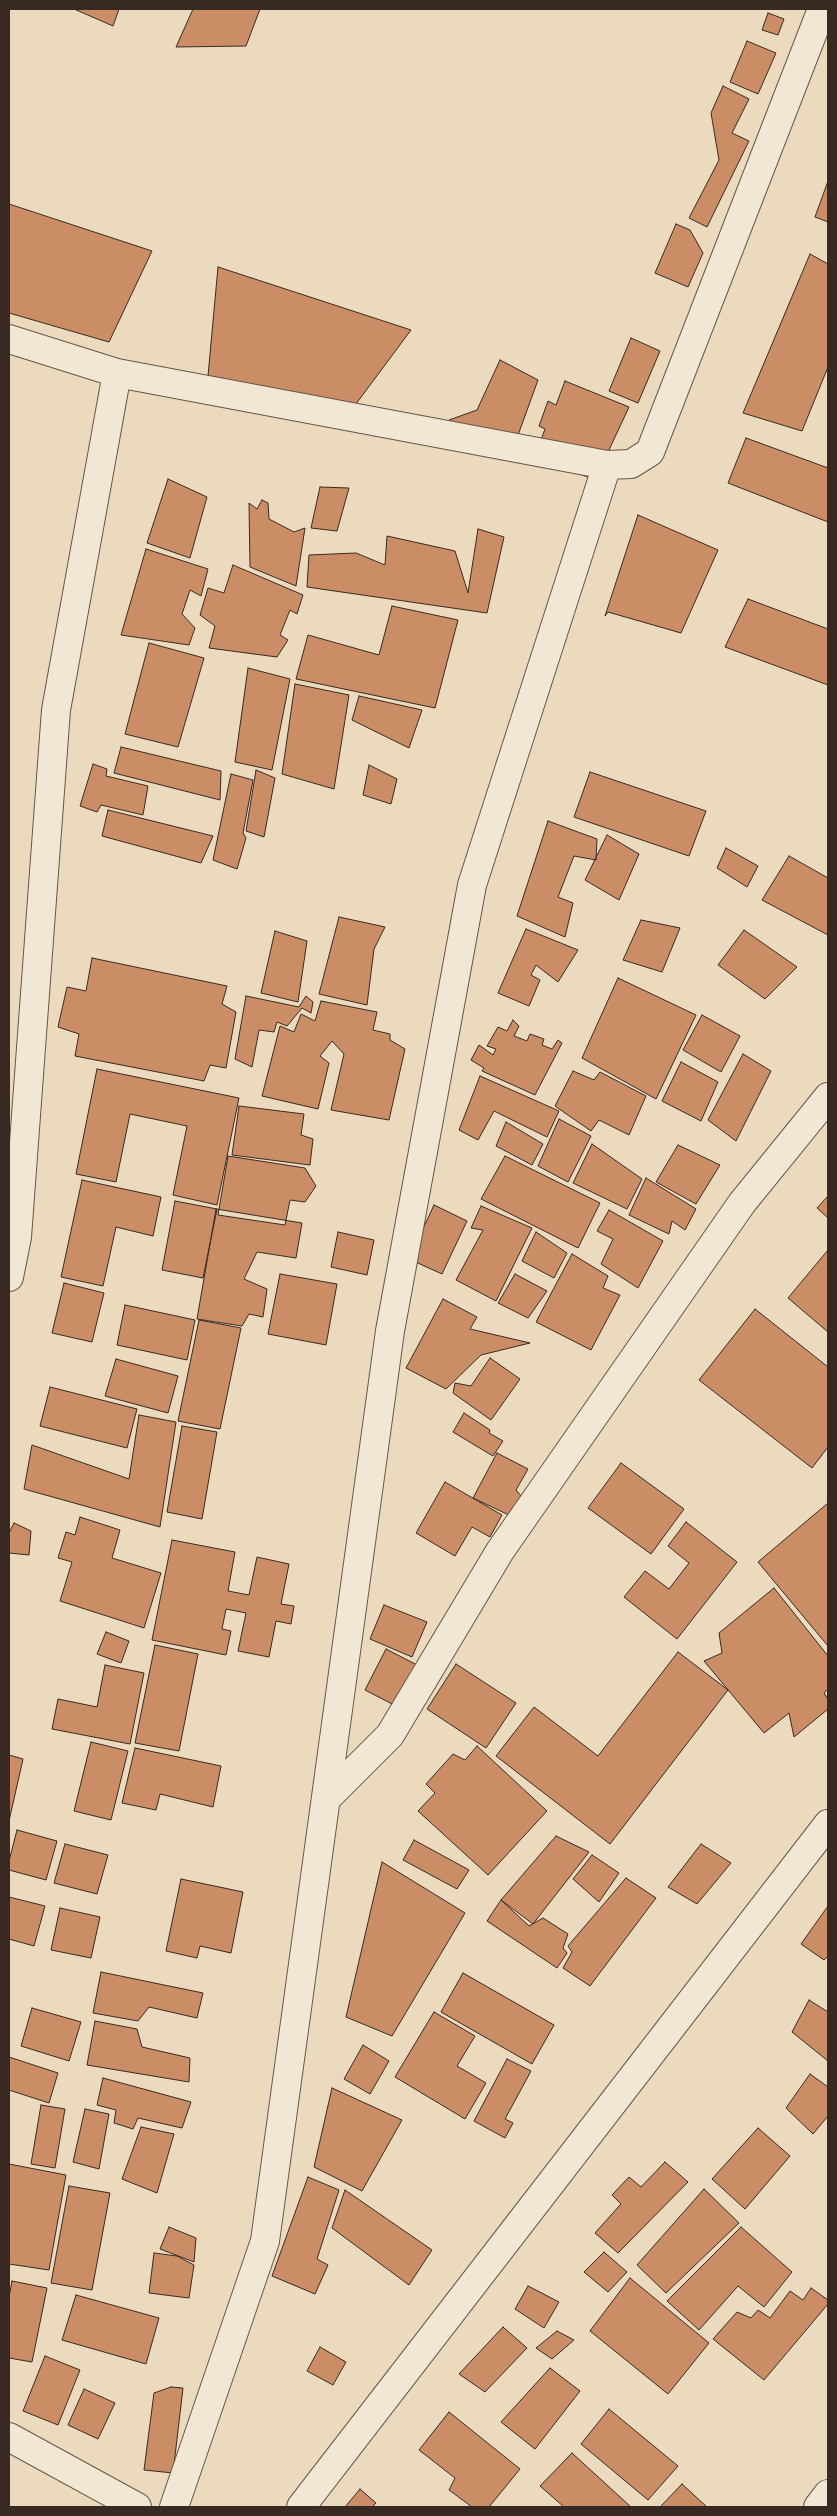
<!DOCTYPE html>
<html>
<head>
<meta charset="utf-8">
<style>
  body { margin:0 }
  #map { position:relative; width:837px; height:2516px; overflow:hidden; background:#ebdabe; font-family:"Libre Bodoni",serif }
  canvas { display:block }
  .frame { position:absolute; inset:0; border:10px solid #382a22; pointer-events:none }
</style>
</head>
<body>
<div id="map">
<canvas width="837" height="2516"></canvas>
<div class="frame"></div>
</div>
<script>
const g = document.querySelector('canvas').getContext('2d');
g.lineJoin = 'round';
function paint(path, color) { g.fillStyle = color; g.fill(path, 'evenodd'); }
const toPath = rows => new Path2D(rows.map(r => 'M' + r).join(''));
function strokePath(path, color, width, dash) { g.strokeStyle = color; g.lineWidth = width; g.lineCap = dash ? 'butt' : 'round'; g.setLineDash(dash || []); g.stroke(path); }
const building = toPath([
  [74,9,119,9,113,26,74,9],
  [193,9,260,9,246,46,176,47,193,9],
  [768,13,784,19,778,35,762,30,768,13],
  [747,41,776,53,758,94,730,82,747,41],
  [723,86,749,99,732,133,749,141,707,227,689,218,719,160,711,113,723,86],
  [828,181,828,222,815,217,828,181],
  [9,204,152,251,109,342,9,313,9,204],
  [676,224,690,230,703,253,688,287,655,273,676,224],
  [810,254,828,264,828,367,802,431,743,413,810,254],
  [218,267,411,330,347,416,208,376,218,267],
  [631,338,660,351,638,403,609,391,631,338],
  [500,360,538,380,509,460,440,438,449,420,477,410,500,360],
  [565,381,629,407,595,480,535,456,545,429,539,426,548,401,556,405,565,381],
  [746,438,828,468,828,522,728,483,746,438],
  [168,479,207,497,190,558,147,543,168,479],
  [320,487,349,488,337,531,311,528,320,487],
  [262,500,268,503,269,519,294,532,305,528,296,586,250,567,249,503,257,509,262,500],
  [638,515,718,550,681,633,608,612,605,616,638,515],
  [478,529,504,537,487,613,307,587,309,555,356,553,385,565,387,536,455,551,468,593,478,529],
  [146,549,208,569,201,596,190,590,182,614,195,628,189,645,121,635,146,549],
  [233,565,303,595,297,614,290,610,280,635,288,640,277,657,209,648,215,626,200,615,208,588,224,593,233,565],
  [748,599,828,629,828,685,725,647,748,599],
  [392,606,458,620,435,708,296,679,308,635,379,655,392,606],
  [149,643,204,658,178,747,125,734,149,643],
  [248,668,290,679,272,770,235,762,248,668],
  [295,684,349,695,334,789,282,774,295,684],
  [359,696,422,710,409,748,352,720,359,696],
  [121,747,221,771,220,800,114,773,121,747],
  [93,764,107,769,106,776,148,786,143,815,101,805,97,812,80,806,93,764],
  [369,765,397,779,391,804,363,795,369,765],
  [256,770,275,778,264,837,246,831,256,770],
  [590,772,706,811,689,856,574,817,590,772],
  [231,774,253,780,243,833,246,838,237,869,213,860,231,774],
  [108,810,213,836,201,863,102,836,108,810],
  [548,821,597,839,596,860,574,856,558,897,573,903,565,937,517,916,548,821],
  [607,835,639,854,619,900,585,880,607,835],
  [726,848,758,866,747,887,717,868,726,848],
  [789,856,828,878,828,935,762,900,789,856],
  [339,917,385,927,374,949,367,1005,319,994,339,917],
  [641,920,680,928,662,972,623,960,641,920],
  [526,929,578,950,558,982,536,965,531,975,540,980,529,1006,498,993,526,929],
  [744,930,797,967,765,999,718,965,744,930],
  [275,931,307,941,298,1002,261,993,275,931],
  [92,958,227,986,222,1004,236,1012,226,1068,210,1065,204,1081,75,1056,79,1034,58,1027,67,987,86,991,92,958],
  [618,978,696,1015,656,1099,582,1058,618,978],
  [246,996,299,1007,306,996,313,1002,311,1013,302,1008,287,1026,277,1022,274,1032,259,1030,252,1067,235,1059,246,996],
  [321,1001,377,1012,373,1030,390,1034,390,1040,405,1049,389,1120,331,1110,344,1054,332,1041,320,1056,329,1063,318,1109,262,1096,280,1026,294,1032,301,1014,315,1021,321,1001],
  [702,1015,740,1036,721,1072,683,1050,702,1015],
  [513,1020,519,1026,514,1036,527,1041,530,1034,544,1039,542,1045,552,1049,558,1040,562,1043,535,1095,482,1071,484,1068,471,1060,479,1045,493,1055,496,1049,487,1046,498,1027,507,1031,513,1020],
  [743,1054,771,1071,736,1141,708,1120,743,1054],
  [681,1062,718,1082,701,1121,662,1101,681,1062],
  [97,1069,239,1098,217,1205,173,1195,187,1126,130,1114,116,1182,76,1174,97,1069],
  [573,1071,594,1080,600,1072,646,1096,629,1135,599,1120,591,1131,555,1106,573,1071],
  [480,1076,559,1111,547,1137,494,1111,478,1140,459,1130,480,1076],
  [239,1106,304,1114,301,1135,313,1139,310,1165,232,1155,239,1106],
  [559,1119,591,1136,568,1182,538,1166,559,1119],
  [506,1122,543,1144,532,1165,496,1146,506,1122],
  [592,1144,642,1179,627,1209,573,1183,592,1144],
  [678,1145,720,1165,696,1204,656,1182,678,1145],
  [228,1156,305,1168,316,1186,305,1202,290,1200,285,1225,218,1215,228,1156],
  [505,1156,600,1203,578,1248,481,1199,505,1156],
  [646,1178,696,1209,685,1230,672,1221,669,1234,629,1215,646,1178],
  [82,1180,161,1197,153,1236,116,1227,103,1286,61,1277,82,1180],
  [828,1196,828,1218,817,1208,828,1196],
  [175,1201,217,1209,203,1278,162,1270,175,1201],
  [434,1205,467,1221,442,1274,409,1259,434,1205],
  [481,1206,532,1228,496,1301,456,1280,483,1230,471,1228,481,1206],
  [216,1209,302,1223,296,1258,257,1252,244,1279,267,1289,263,1317,249,1314,242,1326,197,1319,216,1209],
  [609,1210,663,1241,638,1288,601,1264,613,1239,597,1231,609,1210],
  [338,1232,374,1240,367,1275,331,1267,338,1232],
  [536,1232,567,1253,554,1278,522,1261,536,1232],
  [828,1250,828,1332,788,1298,828,1250],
  [572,1254,608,1276,603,1288,620,1295,591,1350,536,1322,572,1254],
  [280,1274,337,1284,326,1345,268,1334,280,1274],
  [515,1274,547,1291,528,1318,498,1303,515,1274],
  [64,1283,104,1293,92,1342,52,1333,64,1283],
  [443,1299,477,1317,470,1329,530,1343,481,1355,446,1389,406,1368,443,1299],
  [125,1305,195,1320,187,1360,117,1345,125,1305],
  [755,1309,828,1367,828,1447,812,1468,699,1380,755,1309],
  [199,1320,241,1328,220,1429,178,1421,199,1320],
  [490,1358,520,1379,491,1420,453,1393,455,1383,471,1386,490,1358],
  [116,1359,178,1376,168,1413,105,1396,116,1359],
  [50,1387,137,1409,127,1448,40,1426,50,1387],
  [464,1413,490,1430,489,1433,503,1441,493,1456,453,1432,464,1413],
  [139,1415,176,1422,160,1527,24,1489,32,1445,129,1479,139,1415],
  [182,1426,217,1432,202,1519,167,1512,182,1426],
  [497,1453,528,1469,516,1490,522,1497,511,1516,473,1498,497,1453],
  [621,1463,684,1509,651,1554,588,1508,621,1463],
  [445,1482,502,1515,490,1537,472,1527,455,1556,416,1533,445,1482],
  [828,1503,828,1646,758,1562,828,1503],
  [80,1517,120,1530,112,1558,161,1573,144,1628,60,1601,72,1562,58,1558,66,1532,75,1535,80,1517],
  [686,1522,737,1562,677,1639,624,1597,645,1571,669,1589,689,1563,668,1546,686,1522],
  [14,1523,31,1531,29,1555,9,1553,9,1533,14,1523],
  [172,1540,235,1552,228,1591,249,1595,257,1557,289,1564,281,1604,294,1606,291,1624,276,1621,269,1657,238,1651,246,1613,226,1609,222,1629,231,1631,226,1655,152,1640,172,1540],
  [774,1588,828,1656,828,1689,824,1693,828,1699,828,1709,794,1737,789,1713,764,1733,704,1661,722,1653,719,1633,774,1588],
  [384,1605,427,1622,412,1657,370,1639,384,1605],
  [106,1632,129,1641,121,1663,97,1654,106,1632],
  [155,1645,198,1654,179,1751,135,1743,155,1645],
  [386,1649,419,1666,398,1707,365,1690,386,1649],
  [678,1652,728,1690,610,1844,496,1756,534,1707,598,1756,678,1652],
  [456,1664,516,1703,486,1748,427,1709,456,1664],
  [105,1665,144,1673,130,1744,52,1729,58,1699,97,1707,105,1665],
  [91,1742,128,1751,111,1820,74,1811,91,1742],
  [477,1746,547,1811,488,1875,418,1811,435,1793,426,1784,453,1754,465,1760,477,1746],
  [135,1748,221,1766,213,1807,160,1794,156,1810,122,1803,135,1748],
  [9,1755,23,1759,9,1821,9,1755],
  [17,1830,57,1841,46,1880,9,1870,9,1861,17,1830],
  [556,1836,589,1852,533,1924,501,1900,556,1836],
  [414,1840,469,1870,457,1889,403,1860,414,1840],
  [65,1844,108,1855,97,1894,54,1883,65,1844],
  [701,1844,731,1863,697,1904,668,1887,701,1844],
  [592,1855,619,1873,599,1902,573,1879,592,1855],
  [382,1862,465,1913,392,2036,346,2017,382,1862],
  [626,1878,656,1898,590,1986,563,1968,572,1952,568,1946,626,1878],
  [181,1879,243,1892,231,1953,200,1946,197,1958,166,1951,181,1879],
  [9,1897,45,1906,34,1946,9,1939,9,1897],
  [501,1900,529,1926,543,1918,568,1934,563,1948,567,1953,557,1968,487,1921,501,1900],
  [828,1906,828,1956,824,1960,801,1944,828,1906],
  [60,1908,100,1917,91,1958,51,1950,60,1908],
  [101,1972,203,1993,197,2018,149,2007,138,2021,93,2013,101,1972],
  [463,1973,554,2025,532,2064,441,2012,463,1973],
  [809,2000,828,2012,828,2061,792,2032,809,2000],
  [32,2008,81,2022,69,2061,21,2046,32,2008],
  [434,2012,475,2036,457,2066,486,2083,465,2119,395,2077,434,2012],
  [95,2021,137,2029,142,2047,190,2058,189,2082,87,2065,95,2021],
  [363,2045,389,2061,370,2094,344,2079,363,2045],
  [9,2057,58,2073,49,2103,9,2090,9,2057],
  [507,2059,531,2071,505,2119,513,2123,505,2138,474,2121,507,2059],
  [810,2074,828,2087,828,2116,813,2134,786,2108,810,2074],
  [103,2078,191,2102,182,2128,138,2118,133,2129,114,2123,116,2110,97,2105,103,2078],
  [332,2088,402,2120,362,2191,314,2167,332,2088],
  [41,2105,65,2109,55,2168,31,2164,41,2105],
  [85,2109,109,2114,99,2169,73,2162,85,2109],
  [141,2127,174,2134,157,2193,122,2179,141,2127],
  [758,2128,790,2156,745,2209,712,2179,758,2128],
  [665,2162,688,2182,618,2253,595,2233,621,2204,612,2195,629,2177,641,2187,665,2162],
  [9,2164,66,2175,49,2270,9,2264,9,2164],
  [308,2177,339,2190,317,2259,328,2265,315,2294,272,2276,308,2177],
  [69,2186,110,2193,92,2290,51,2283,69,2186],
  [704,2189,739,2223,666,2293,637,2265,704,2189],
  [345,2190,432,2250,409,2285,332,2228,345,2190],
  [169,2227,196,2238,194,2262,160,2249,169,2227],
  [741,2227,792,2272,764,2307,738,2286,699,2330,667,2301,741,2227],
  [604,2252,627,2272,608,2292,584,2272,604,2252],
  [154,2253,177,2256,194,2265,189,2298,149,2293,154,2253],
  [630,2278,709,2343,668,2394,590,2331,630,2278],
  [12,2281,47,2288,32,2362,9,2358,9,2297,12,2281],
  [528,2286,559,2302,544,2328,515,2309,528,2286],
  [811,2288,828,2300,828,2304,764,2380,713,2339,737,2312,751,2318,758,2310,770,2318,790,2291,803,2300,811,2288],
  [76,2295,159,2318,146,2364,62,2340,76,2295],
  [503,2327,527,2348,485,2392,459,2374,503,2327],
  [557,2331,574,2340,552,2359,536,2348,557,2331],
  [320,2347,346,2362,333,2385,307,2371,320,2347],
  [45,2356,80,2370,58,2425,23,2411,45,2356],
  [550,2368,580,2391,535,2449,501,2422,550,2368],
  [171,2387,183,2388,173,2473,144,2470,154,2393,171,2387],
  [84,2389,115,2403,98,2439,68,2425,84,2389],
  [609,2409,678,2466,648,2500,581,2444,609,2409],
  [449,2412,520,2469,489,2507,472,2507,449,2490,455,2478,419,2450,449,2412],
  [572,2453,631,2507,564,2507,540,2486,572,2453],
  [682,2484,707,2507,660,2507,682,2484],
  [360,2489,376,2503,372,2507,345,2507,360,2489]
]);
const minor = toPath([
  [9,339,117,373,607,465,631,464,650,452,822,9],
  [9,1277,17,1237,56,710,117,373],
  [326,1799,390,1735,500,1551,742,1203,828,1097],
  [9,2437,137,2507],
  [174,2507,265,2241,390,1331,472,885,607,465],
  [301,2507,828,1824],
  [818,2507,828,2494]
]);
paint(building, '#cb8d66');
strokePath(building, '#382a22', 1);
strokePath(minor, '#655649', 30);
strokePath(minor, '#f2e7d5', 28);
</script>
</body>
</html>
